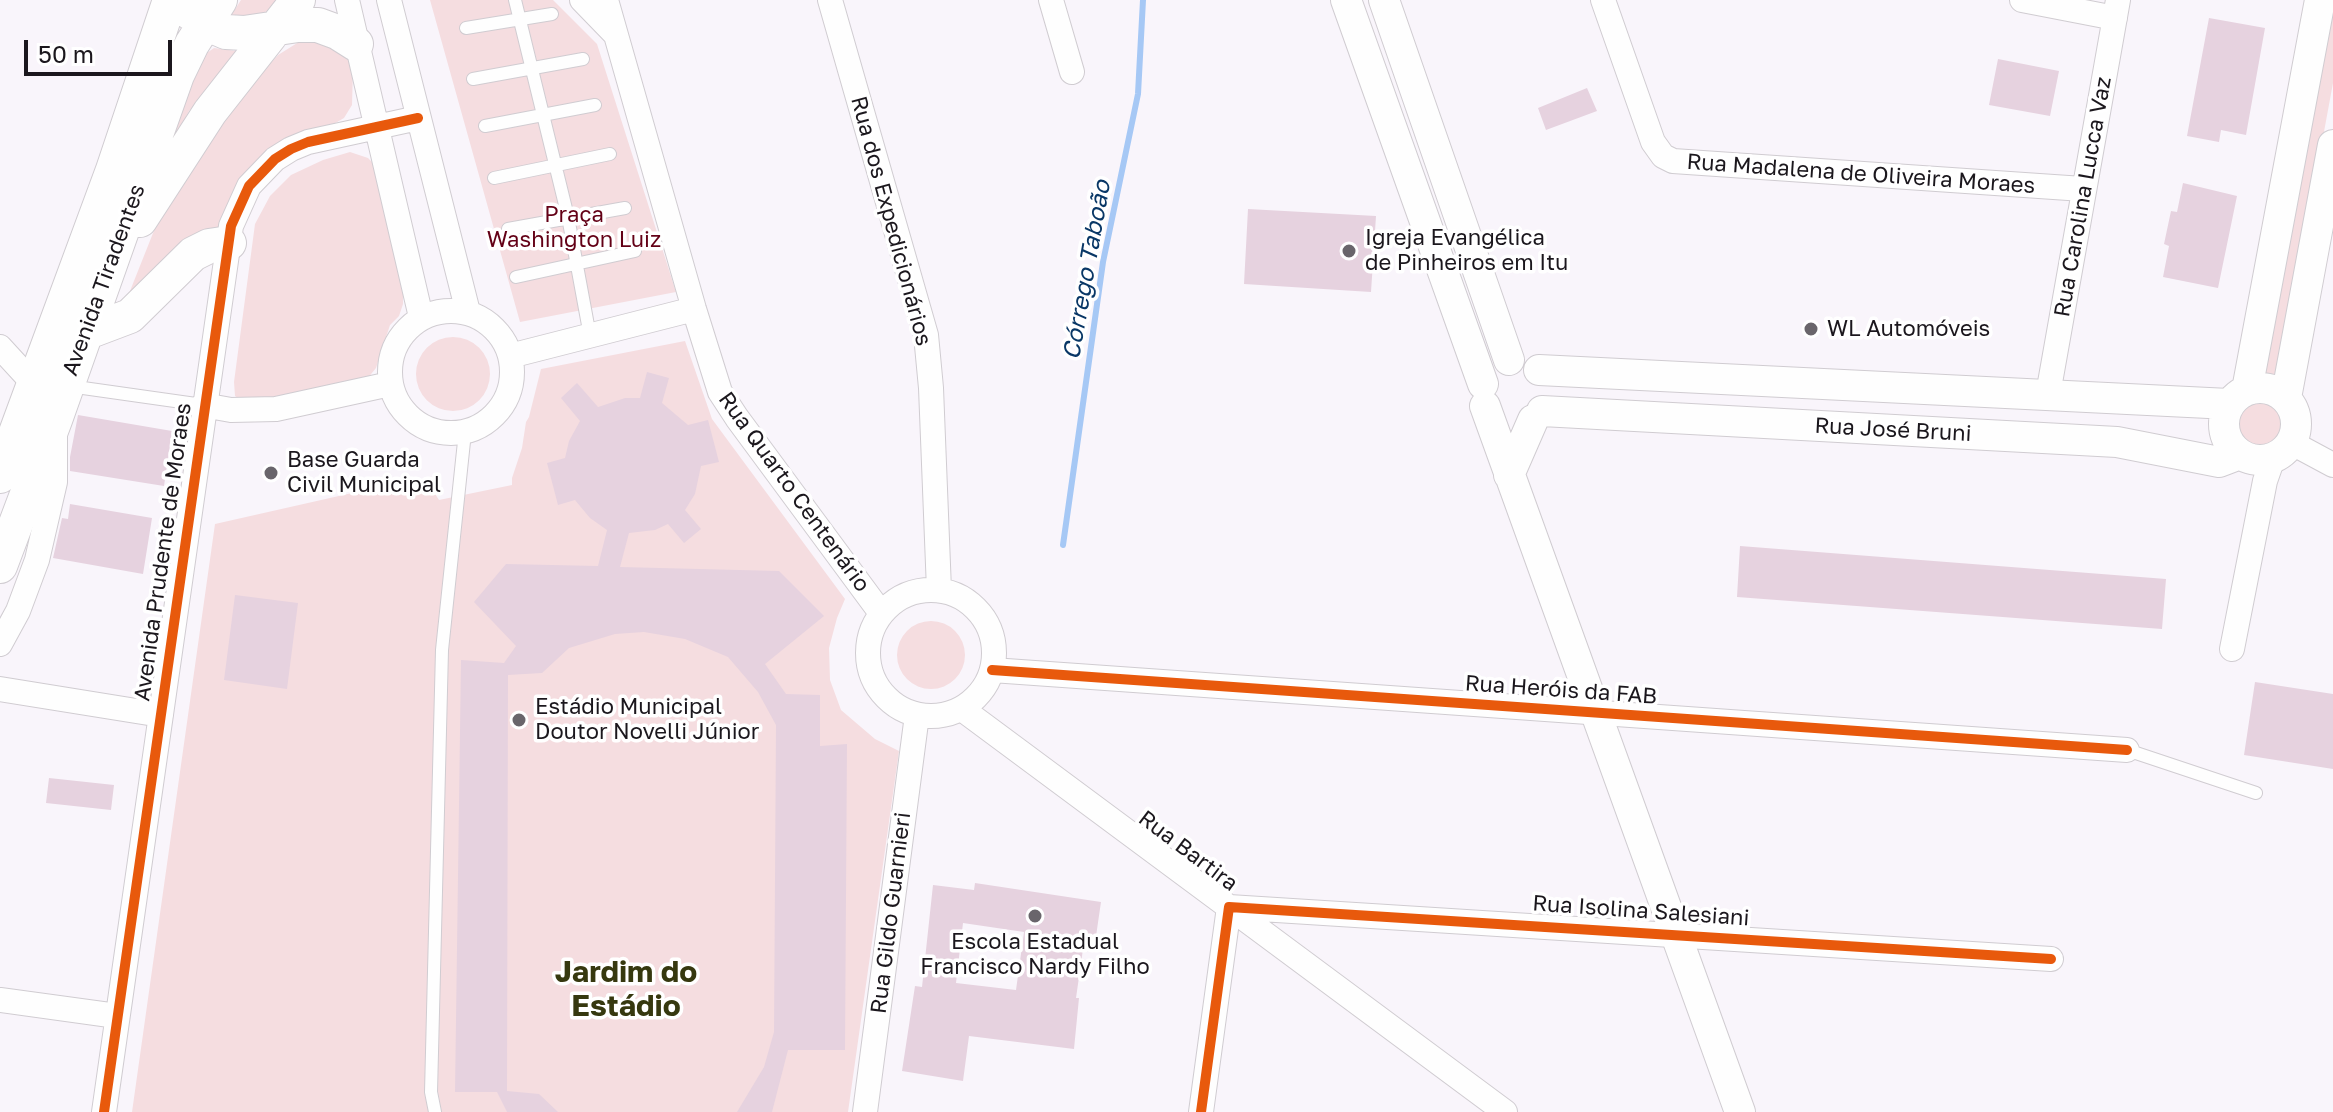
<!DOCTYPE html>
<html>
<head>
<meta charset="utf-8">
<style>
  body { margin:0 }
  #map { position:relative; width:2333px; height:1112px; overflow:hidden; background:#f9f5fb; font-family:"Golos Text",sans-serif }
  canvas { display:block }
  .scale { position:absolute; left:24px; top:40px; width:148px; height:36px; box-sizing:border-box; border:4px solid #1b171d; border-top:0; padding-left:10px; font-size:24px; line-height:28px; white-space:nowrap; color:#1b171d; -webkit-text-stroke:6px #fff; paint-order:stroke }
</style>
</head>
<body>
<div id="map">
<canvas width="2333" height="1112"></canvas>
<div class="scale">50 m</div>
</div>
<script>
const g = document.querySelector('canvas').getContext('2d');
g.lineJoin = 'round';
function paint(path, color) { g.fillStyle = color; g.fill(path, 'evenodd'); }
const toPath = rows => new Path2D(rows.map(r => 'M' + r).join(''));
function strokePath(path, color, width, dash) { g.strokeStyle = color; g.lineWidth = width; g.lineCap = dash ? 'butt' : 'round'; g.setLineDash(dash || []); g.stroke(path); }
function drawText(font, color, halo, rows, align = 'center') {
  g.font = font + ' "Golos Text",sans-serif'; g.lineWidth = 7; g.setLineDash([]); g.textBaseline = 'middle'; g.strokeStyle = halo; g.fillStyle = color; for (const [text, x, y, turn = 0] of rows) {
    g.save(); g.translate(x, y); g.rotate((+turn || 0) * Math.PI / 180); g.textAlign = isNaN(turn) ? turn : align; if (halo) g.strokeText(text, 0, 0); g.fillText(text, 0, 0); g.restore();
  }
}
const green = toPath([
  [241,0,280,0,274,8,237,25,230,17],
  [430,0,553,0,597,44,676,292,520,322],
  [2333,0,2333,83,2277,386,2261,382],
  [321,38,347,55,353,70,352,105,344,118,332,125,314,129,221,237,128,296,165,203,239,97,278,55,302,40],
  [214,48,236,51,214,84,189,111,172,143,165,142,204,55],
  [350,152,368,158,377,167,403,288,403,304,399,316,390,325,376,368,367,379,275,400,242,401,235,396,234,382,255,224,270,196,291,175,323,160],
  '416 374a37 37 0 1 1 74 0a37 37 0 1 1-74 0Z',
  [685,341,712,419,845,599,837,618,829,648,830,680,841,710,875,739,899,751,848,1112,132,1112,215,524,414,479,430,486,439,500,512,485,512,478,522,448,526,422,529,417,541,369],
  '2234 425a26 26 0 1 1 52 0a26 26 0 1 1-52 0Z',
  '897 655a34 34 0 1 1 68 0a34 34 0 1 1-68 0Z'
]);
const stream = toPath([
  [1063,545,1103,262,1138,94,1143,0]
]);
const building = toPath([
  [2209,18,2265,28,2246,135,2221,130,2219,142,2187,136],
  [1998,59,2059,71,2050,116,1989,105],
  [1587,88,1597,111,1546,130,1538,108],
  [2183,183,2237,196,2218,288,2163,277,2169,246,2164,244,2171,211,2177,212],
  [1248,209,1376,216,1371,292,1244,284],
  [647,372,669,378,662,403,688,425,708,420,719,462,701,466,695,494,685,510,701,529,684,543,668,524,655,530,629,533,620,567,779,571,824,616,765,664,786,694,820,695,820,746,847,744,845,1050,788,1050,772,1112,737,1112,764,1067,774,1032,776,725,758,692,728,657,685,639,644,632,615,634,569,648,542,673,508,675,507,1091,539,1094,558,1112,507,1112,497,1092,455,1092,461,660,504,663,516,646,474,602,506,564,598,566,607,530,590,518,575,500,558,505,547,463,565,458,569,441,580,421,561,398,577,383,598,407,625,398,640,398],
  [78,415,172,431,164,486,70,471,70,457],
  [70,504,152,518,143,574,53,558,62,518,68,519],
  [1740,546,2166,579,2162,629,1737,597],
  [235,595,298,603,287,689,224,680],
  [2255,682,2333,694,2333,769,2244,755],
  [49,778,114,785,111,810,46,803],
  [975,883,1101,902,1095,943,1084,942,1076,998,1079,998,1074,1049,969,1036,963,1081,902,1071,915,986,922,987,933,885,974,890],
  [963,923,1024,932,1016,990,956,983]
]);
const service = toPath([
  [515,0,568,217,590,336],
  [466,28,552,14],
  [473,79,583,59],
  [485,126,595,105],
  [494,178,610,154],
  [508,229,625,208],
  [516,277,635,251],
  [69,386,203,405],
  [2127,750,2256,793],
  [435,1112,431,1092,442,650,465,432]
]);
const minor = toPath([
  [347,0,421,317],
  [389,0,468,312],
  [582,0,614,33],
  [606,0,694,309,720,392,737,418,881,613],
  [830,0,926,335,931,388,939,590],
  [1051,0,1072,72],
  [1603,0,1653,142,1663,156,1673,161,2083,189],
  [2022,0,2115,18],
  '390 372a61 61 0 1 1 122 0a61 61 0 1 1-122 0Z',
  [0,347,33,383],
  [510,356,694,309],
  [2048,394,2118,0],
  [203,405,231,410,276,409,390,384],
  [2292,443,2333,465],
  '868 653a63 63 0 1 1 126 0a63 63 0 1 1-126 0Z',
  [0,644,18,611,37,560,55,482,55,436],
  [2232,649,2265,481,2273,458],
  [992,670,2127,750],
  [0,689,161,715],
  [962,709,1505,1112],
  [0,1000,117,1016],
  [104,1112,231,226,249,186,275,159,291,149,308,142,418,118],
  [865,1112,917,715],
  [1201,1112,1229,907,2051,959]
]);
const tertiary = toPath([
  [1346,0,1483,384],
  [1384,0,1509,360],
  [1539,370,2229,404],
  '2224 424a36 36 0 1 1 72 0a36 36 0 1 1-72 0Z',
  [2247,390,2320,0],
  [2286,398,2333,145],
  [1485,406,1740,1112],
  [1542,411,2117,442,2219,462,2240,454],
  [1509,475,1533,420]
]);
const secondary = toPath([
  [188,11,205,23,226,32,244,33,298,25,318,25,337,32,356,44],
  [140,220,210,112,298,0],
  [85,333,130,316,193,254,209,246,229,243],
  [0,476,113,170,170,0],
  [0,566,55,420,177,75,192,44,220,0]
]);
const cycleway = toPath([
  [992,670,2127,750],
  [104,1112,231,226,249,186,275,159,291,149,308,142,418,118],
  [1201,1112,1229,907,2051,959]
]);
const markers = [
  [1349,251,8,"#69656b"],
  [1811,329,8,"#69656b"],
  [271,473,8,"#69656b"],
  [519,720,8,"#69656b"],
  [1035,916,8,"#69656b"]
];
const streetNames = [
  ["Rua Madalena de Oliveira Moraes",1861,174,4],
  ["Rua Carolina Lucca Vaz",2083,197,-80],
  ["Rua dos Expedicionários",891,221,75],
  ["Avenida Tiradentes",104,280,-70],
  ["Rua José Bruni",1893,430,3],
  ["Rua Quarto Centenário",794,492,54],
  ["Avenida Prudente de Moraes",163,552,-82],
  ["Rua Heróis da FAB",1561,690,4],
  ["Rua Bartira",1188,851,37],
  ["Rua Isolina Salesiani",1641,911,4],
  ["Rua Gildo Guarnieri",891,913,-83]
];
const parkNames = [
  ["Praça",574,215],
  ["Washington Luiz",574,240]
];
const poiNames = [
  ["Igreja Evangélica",1365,238],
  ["de Pinheiros em Itu",1365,263],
  ["WL Automóveis",1827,329],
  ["Base Guarda",287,460],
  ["Civil Municipal",287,485],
  ["Estádio Municipal",535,707],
  ["Doutor Novelli Júnior",535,732],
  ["Escola Estadual",1035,942,"center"],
  ["Francisco Nardy Filho",1035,967,"center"]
];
const waterNames = [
  ["Córrego Taboão",1087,270,-80]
];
const districtNames = [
  ["Jardim do",626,972],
  ["Estádio",626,1006]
];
paint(green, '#f5dde0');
strokePath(stream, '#a6c8f5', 6);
paint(building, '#e6d2df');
strokePath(service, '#d0ccd1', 14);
strokePath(minor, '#d0ccd1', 26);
strokePath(tertiary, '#d0ccd1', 32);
strokePath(secondary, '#d0ccd1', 36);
strokePath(service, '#fefefe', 12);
strokePath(minor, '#fefefe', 24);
strokePath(tertiary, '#fefefe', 30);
strokePath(secondary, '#fefefe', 34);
strokePath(cycleway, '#e8590c', 10);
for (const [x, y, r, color] of markers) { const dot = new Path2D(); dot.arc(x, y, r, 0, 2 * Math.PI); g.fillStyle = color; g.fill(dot); strokePath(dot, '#fff', 3); }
drawText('22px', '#1b171d', '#fff', streetNames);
drawText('22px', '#630016', '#fff', parkNames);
drawText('22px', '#1b171d', '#fff', poiNames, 'left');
drawText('italic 24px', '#093766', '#fff', waterNames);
drawText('bold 30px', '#36380f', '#fff', districtNames);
</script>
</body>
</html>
